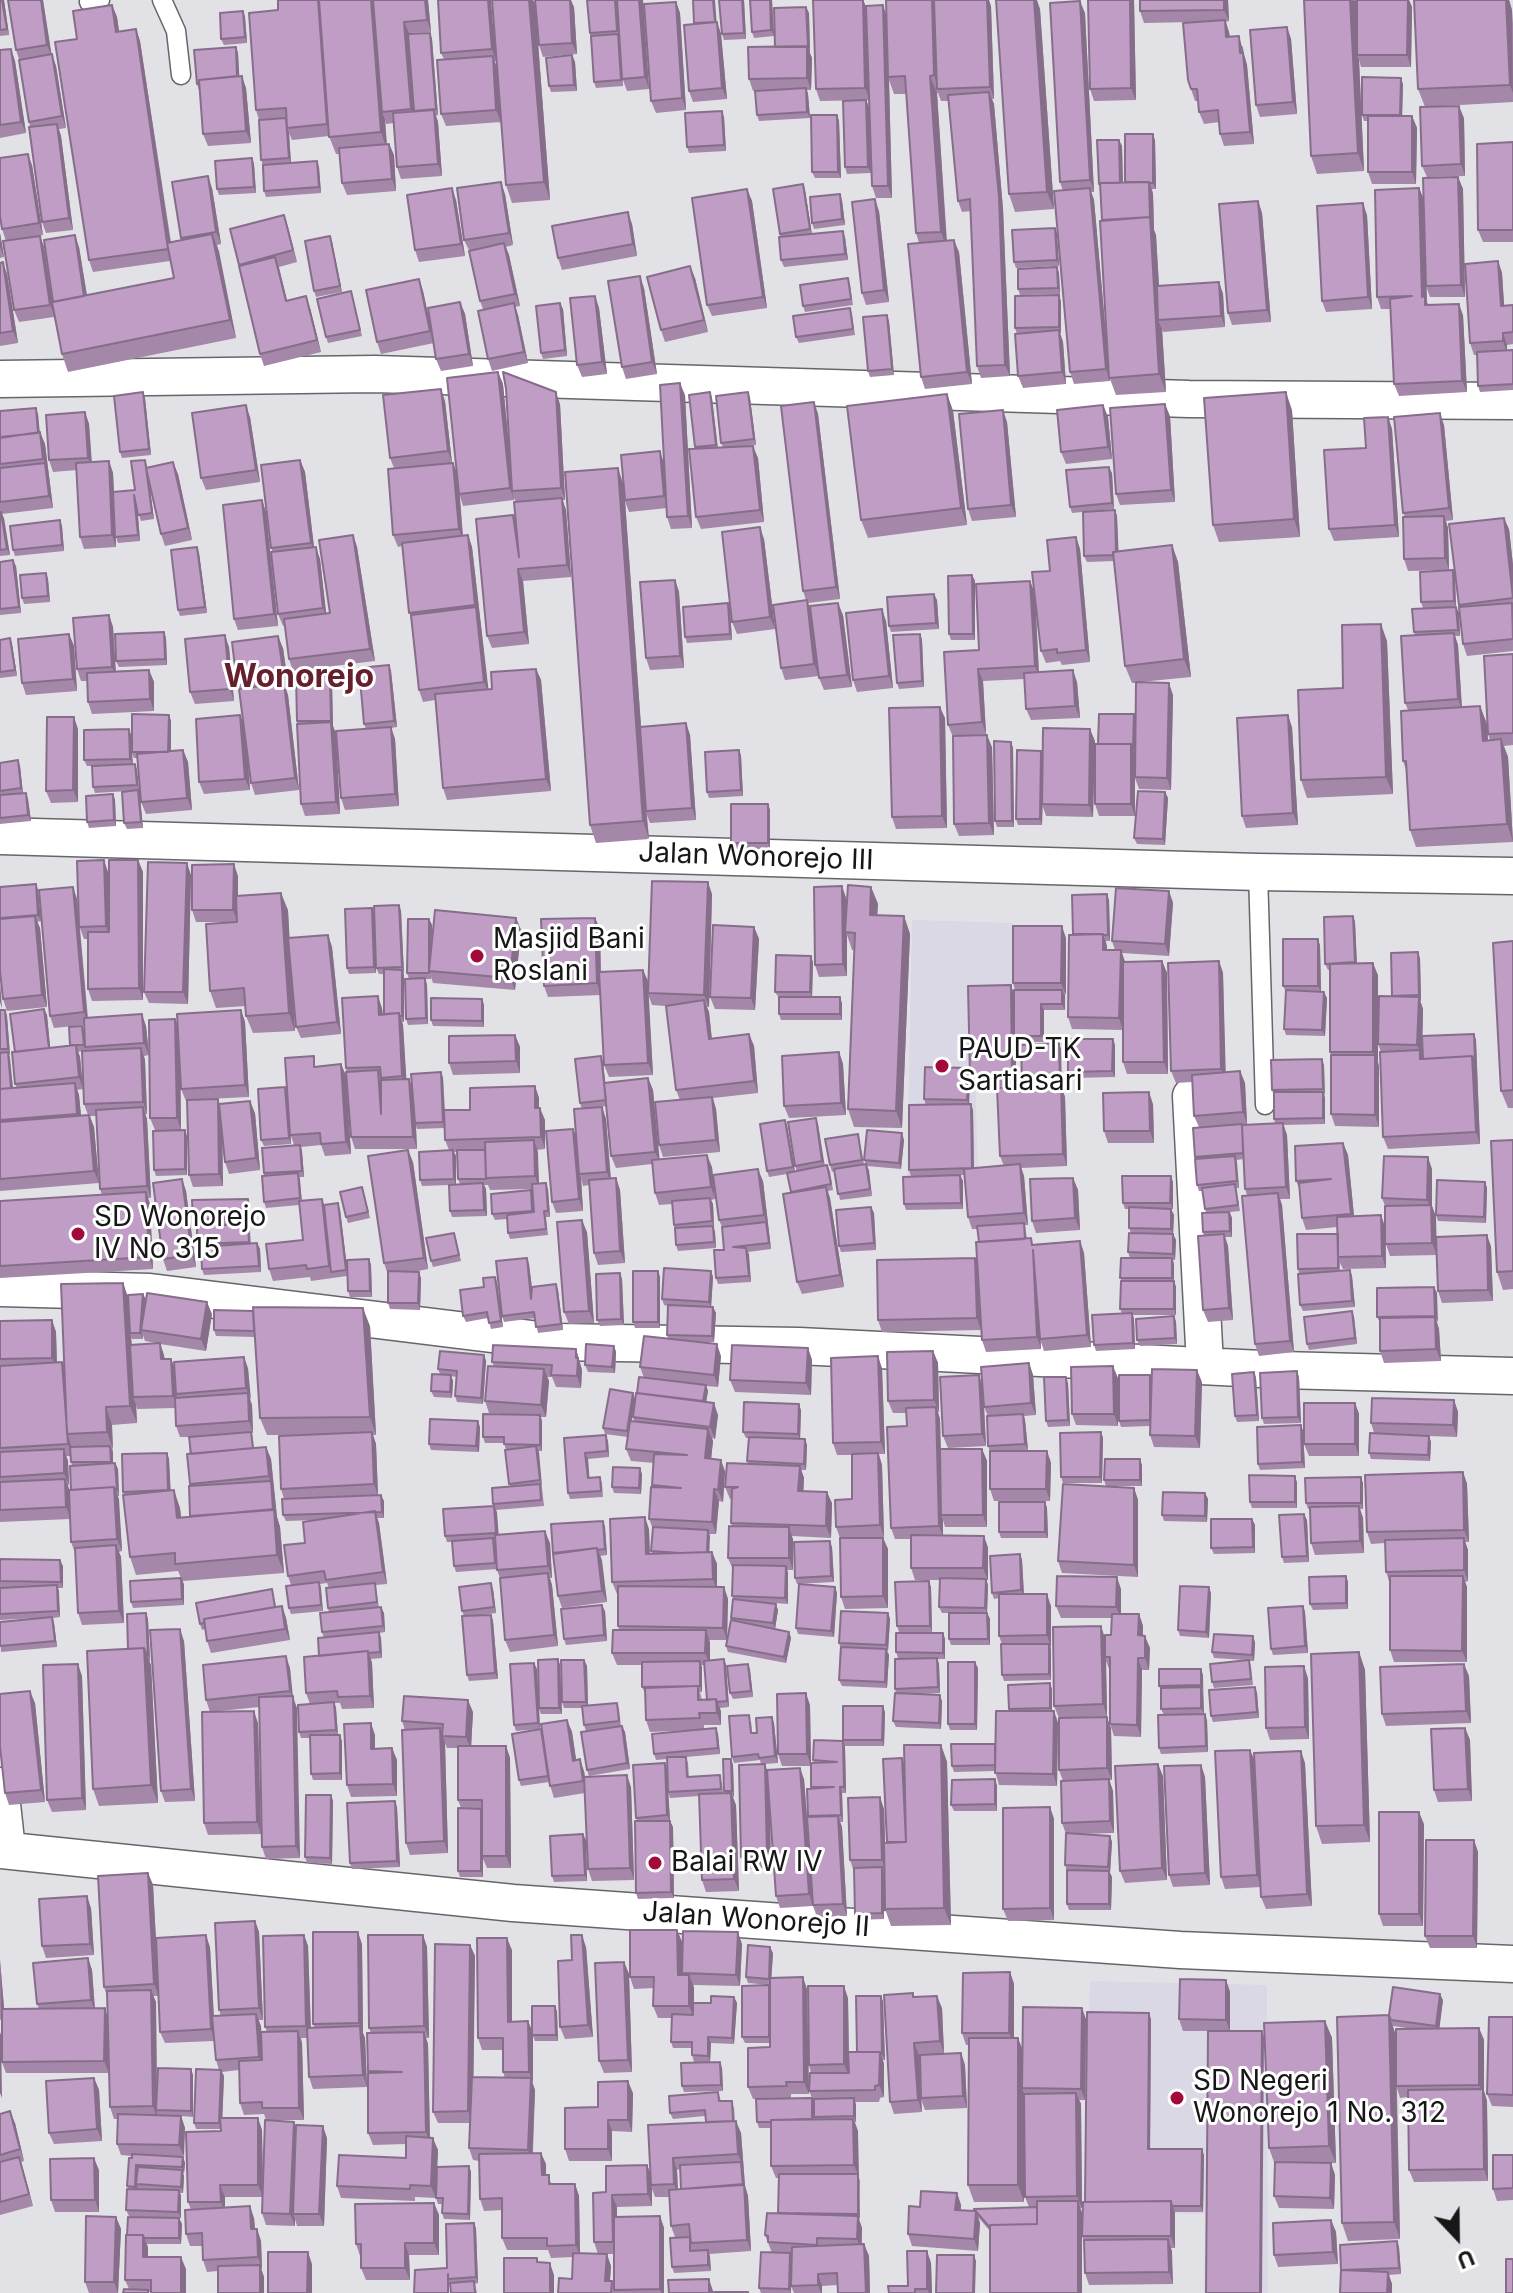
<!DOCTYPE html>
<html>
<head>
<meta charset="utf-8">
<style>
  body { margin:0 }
  #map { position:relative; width:1513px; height:2293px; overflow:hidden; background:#e2e2e6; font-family:Inter,sans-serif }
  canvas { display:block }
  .north { position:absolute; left:1417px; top:2197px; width:80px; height:80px; -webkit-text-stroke:6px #fff; paint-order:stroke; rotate:158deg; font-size:22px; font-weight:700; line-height:32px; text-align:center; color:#171718 }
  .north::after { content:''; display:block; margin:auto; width:28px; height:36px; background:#171718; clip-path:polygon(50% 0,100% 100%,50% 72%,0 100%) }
</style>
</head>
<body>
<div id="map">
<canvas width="1513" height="2293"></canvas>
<div class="north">U</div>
</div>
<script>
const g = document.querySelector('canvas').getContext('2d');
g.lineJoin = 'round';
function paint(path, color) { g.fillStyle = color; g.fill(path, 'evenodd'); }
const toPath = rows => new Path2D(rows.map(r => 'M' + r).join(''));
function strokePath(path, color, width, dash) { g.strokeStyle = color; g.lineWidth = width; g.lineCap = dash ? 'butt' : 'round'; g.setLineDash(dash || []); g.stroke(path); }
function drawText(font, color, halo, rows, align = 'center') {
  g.font = font + ' Inter,sans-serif'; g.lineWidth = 6; g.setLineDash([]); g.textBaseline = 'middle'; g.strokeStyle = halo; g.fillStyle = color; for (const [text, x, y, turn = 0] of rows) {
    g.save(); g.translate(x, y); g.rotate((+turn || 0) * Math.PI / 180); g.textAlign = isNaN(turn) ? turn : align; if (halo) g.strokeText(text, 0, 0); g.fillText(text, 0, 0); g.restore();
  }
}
const built = toPath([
  [912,920,1013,923,1012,996,974,1032,978,1176,907,1180],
  [1090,1981,1267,1985,1268,2293,1204,2293,1205,2214,1084,2212]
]);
const service = toPath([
  [162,0,176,31,181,75],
  [89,2,100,0],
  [1258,872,1265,1105]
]);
const minor = toPath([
  [0,379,375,374,1189,399,1513,401],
  [0,836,1258,872,1513,876],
  [1191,1096,1205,1365],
  [0,1288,150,1292,556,1342,799,1346,1281,1370,1513,1376],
  [0,1786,7,1850],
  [0,1850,513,1903,1180,1950,1513,1964]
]);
const wall = toPath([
  [0,0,4,0,9,35,0,36],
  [43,0,51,54,56,66,66,128,59,129,61,136,73,230,46,233,42,222,30,127,19,59,16,50],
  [428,0,431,32,409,33,430,33,432,39,438,115,436,116,438,122,442,176,401,179,397,167,394,123,386,124,385,120,387,144,389,144,394,155,396,191,347,195,342,183,340,154,336,154,329,136,292,140,289,133,291,163,319,167,321,193,266,197,264,191,259,120,256,110],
  [643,0,649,89,627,91,623,80,623,86,596,88,594,82,590,33],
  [744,0,746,39,724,40,722,34],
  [750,0,772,0,774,36,754,38,752,32],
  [813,0,863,0,866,7,886,13,991,6,994,99,992,99,994,104,1003,209,1010,376,981,378,977,366,971,211,962,212,958,201,949,101,941,101,938,93,937,93,947,241,959,252,972,384,925,389,921,377,919,243,916,233,907,94,894,94,889,80,892,198,876,198,872,186,869,100,820,101,816,89],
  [1134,0,1136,100,1094,101,1090,89],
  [1140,0,1228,0,1229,21,1226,22,1230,36,1243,47,1244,55,1247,65,1254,144,1224,146,1220,134,1219,122,1204,124,1199,112,1198,101,1195,101,1191,89,1191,22,1144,23,1140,11],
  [1304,0,1356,0,1357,25,1357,0,1409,0,1412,7,1411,67,1361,67,1359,60,1364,171,1317,174,1311,156],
  [1414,0,1509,0,1512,10,1513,24,1513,102,1425,107,1418,89],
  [676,2,680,13,686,110,656,113,651,101],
  [535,3,550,200,512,203,506,185,496,61,494,61,501,122,446,126,441,114,444,59,441,53],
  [112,5,117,17,119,32,136,29,140,41,171,242,181,240,181,238,212,188,221,244,217,245,236,338,68,372,62,354,54,317,19,322,14,310,6,241,2,229,32,165,43,235,40,236,44,247,52,302,79,247,87,295,174,278,170,261,93,272,89,260,77,39],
  [574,7,577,54,543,57,539,45],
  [806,7,809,13,810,53,812,58,811,90,807,90,808,94,810,118,759,121,757,115,755,91,753,91,749,79],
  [1040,9,1054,209,1015,212,1009,194],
  [243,11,245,17,247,43,224,45,221,39],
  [1085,13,1094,192,1091,192,1094,200,1109,368,1101,190,1099,184,1119,140,1122,146,1123,182,1125,182,1155,140,1156,189,1152,189,1153,194,1154,230,1156,235,1159,286,1219,282,1223,294,1225,327,1163,332,1162,329,1166,392,1116,395,1110,379,1110,381,1074,384,1070,372,1063,191,1060,182],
  [717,22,721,34,727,99,693,102,689,91],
  [1287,27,1291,39,1297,114,1260,117,1256,105],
  [236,47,238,53,239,76,246,88,251,143,208,146,203,134,200,90,199,90,197,84],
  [11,49,15,61,26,133,0,138,0,50],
  [572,55,575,62,577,91,551,92,549,86],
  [1403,84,1402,116,1412,116,1417,128,1416,184,1372,184,1368,172,1368,121,1364,121,1362,115],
  [866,100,869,107,871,173,847,174,845,167],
  [837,115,839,121,841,178,815,178,812,172],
  [724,117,726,151,689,153,687,147],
  [1464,118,1465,176,1427,177,1422,166],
  [1513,142,1513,242,1483,242,1478,230],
  [252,158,254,164,256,193,219,195,217,189],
  [1458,177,1463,189,1465,297,1430,297,1426,286,1427,302,1428,305,1463,315,1467,392,1399,396,1394,384,1390,309,1381,309,1377,297,1419,188,1424,200],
  [803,184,805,190,812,234,845,237,848,260,784,267,781,260,780,234],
  [747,189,752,201,767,308,712,316,707,305],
  [505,194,513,245,506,247,509,255,520,306,515,307,518,315,528,363,492,371,488,359,483,309,480,301,470,252,464,240],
  [456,200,465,256,419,262,415,250],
  [842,200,845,225,814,229,812,223],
  [1258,201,1262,213,1271,322,1232,325,1228,313],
  [879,211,889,302,866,305,862,293],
  [284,215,297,262,279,267,287,300,310,308,321,352,264,366,260,354,230,229],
  [1367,215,1372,309,1326,312,1322,301],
  [632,224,637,256,562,270,558,258],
  [1055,228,1057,234,1059,266,1016,268,1014,262],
  [0,233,4,257,0,258],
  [332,242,342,292,316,297,314,291],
  [1498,261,1502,273,1504,306,1513,305,1513,344,1507,345,1507,350,1513,350,1513,390,1480,392,1478,386,1477,355,1474,355,1470,343],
  [0,263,7,274,18,343,0,346],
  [1057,267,1059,273,1060,294,1020,295,1018,289],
  [695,278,708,332,665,342,661,330],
  [848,278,850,284,853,305,805,312,803,306],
  [419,279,423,291,432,332,460,302,465,314,473,366,441,371,436,359,434,343,381,354,377,342],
  [644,288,657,374,626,379,622,367],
  [351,291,362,336,328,343,326,337],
  [595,296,599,308,607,374,582,377,577,365],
  [1061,301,1061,333,1060,333,1063,342,1066,384,1023,388,1018,376,1017,334,1015,328],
  [850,308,852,314,855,335,799,343,796,337],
  [563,309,567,356,543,359,541,353],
  [889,321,894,375,870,377,868,371],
  [498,372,503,384,510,455,560,404,565,500,562,500,566,510,571,577,523,581,529,644,492,648,487,636,516,522,516,502,514,498,514,500,463,506,460,496,463,536,468,535,472,547,488,689,492,689,536,669,541,680,551,791,447,800,443,788,435,700,423,702,419,690,402,546,398,547,393,535,394,468,390,458,445,401,452,463,457,472],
  [143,392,145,398,151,455,122,458,120,452],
  [710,392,712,398,718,448,723,447,721,443,748,392,750,398,756,445,749,446,758,458,764,522,701,529,696,517,695,447],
  [947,394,953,411,967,525,868,538,861,520],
  [685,395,692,528,671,529,667,517,667,508,629,512,625,501,641,727,686,723,690,735,696,820,650,823,647,815,649,839,596,843,590,825,623,484,664,463],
  [814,402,818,414,840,599,808,603,811,612,819,676,785,680,781,668,806,600,803,591],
  [1103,405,1108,417,1112,459,1066,464,1061,452],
  [1292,410,1300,537,1219,542,1213,525],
  [0,411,38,414,40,433,45,444,53,508,2,514,10,555,0,556],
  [85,412,89,424,92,462,109,461,113,473,114,492,135,490,147,468,178,474,192,540,165,546,161,534,148,478,154,519,141,521,137,509,140,541,118,543,116,537,116,547,84,549,80,537,77,470,53,472,49,460],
  [1170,416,1175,502,1120,505,1116,494],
  [250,417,260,482,206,490,201,478],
  [1388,417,1392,429,1399,537,1334,541,1329,529,1366,448],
  [1007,422,1016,517,972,521,968,509],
  [1444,425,1453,520,1446,521,1448,528,1449,570,1408,571,1404,559,1405,517,1403,513],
  [300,460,305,472,314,547,320,559,326,614,330,613,353,535,357,547,375,661,293,671,289,659,285,625,283,626,278,614,273,552,271,548],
  [1112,473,1114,509,1072,513,1070,507],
  [262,500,266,512,278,626,238,630,234,619],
  [1115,510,1117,516,1118,551,1172,545,1178,562,1191,677,1140,682,1173,695,1171,790,1139,789,1135,778,1135,816,1099,816,1095,804,1098,744,1136,719,1136,683,1132,683,1125,666,1114,561,1087,562,1084,556],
  [62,526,64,551,15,556,13,550],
  [1509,529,1513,565,1513,651,1467,656,1463,644,1459,605],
  [1076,537,1080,549,1090,662,1062,665,1060,661,1046,663,1041,651,1035,594,1039,672,1077,682,1080,718,1031,720,1026,709,1025,679,983,681,986,734,975,735,992,747,994,835,959,836,954,824,953,737,948,725,979,650,1035,593,1050,571],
  [764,539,775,629,737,634,732,622],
  [199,553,207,613,180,616,178,610],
  [0,562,16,566,21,613,0,615],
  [1453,570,1455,576,1456,607,1459,613,1460,636,1455,636,1458,645,1462,707,1480,706,1487,724,1488,740,1490,740,1488,734,1513,654,1513,745,1504,746,1508,757,1513,842,1416,847,1410,830,1406,770,1403,761,1408,710,1405,703,1415,635,1414,632,1423,608,1421,602],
  [46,573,48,579,50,602,24,604,22,598],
  [972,575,975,581,975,640,951,640,949,634],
  [675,580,679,592,684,668,650,670,646,658],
  [937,600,939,629,891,632,889,626],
  [728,603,730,609,732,640,687,643,685,637],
  [109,615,113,627,116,671,149,670,154,682,154,711,92,714,88,702,87,681,81,681,77,669],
  [843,615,852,687,824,690,819,678],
  [886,621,893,688,857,692,853,680],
  [164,632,166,638,167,665,119,667,116,661],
  [69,634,74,646,77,691,26,695,22,683],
  [920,634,922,640,924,687,899,689,897,683],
  [10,638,12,644,17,676,0,678,0,640],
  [1387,641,1393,794,1307,798,1301,780,1343,688],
  [229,647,234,701,195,704,190,692],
  [283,648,289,690,286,690,288,695,299,790,255,795,251,783,247,751,250,790,204,794,199,782,240,715,243,722,239,690,237,684],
  [389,665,391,671,397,727,391,728,395,739,399,806,345,810,341,798,366,729,364,724],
  [330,676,332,682,333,726,336,734,340,814,305,816,301,804,297,721],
  [169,715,171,721,171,751,183,750,188,762,192,810,146,814,141,802,137,758,134,758,132,753,132,764,135,764,137,770,143,828,127,829,124,823,129,791,95,793,93,787,98,766,87,766,84,760,129,729,131,735],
  [945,718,947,828,896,829,892,817],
  [1292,727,1298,825,1246,828,1242,816],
  [78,729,78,802,51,803,46,791],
  [1095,741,1093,817,1046,816,1043,807,1042,825,1018,825,1016,819,1043,755],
  [1011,742,1013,748,1014,827,997,827,995,821],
  [739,750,741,756,743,796,709,798,707,792],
  [0,763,20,766,23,793,26,793,28,799,31,821,0,824],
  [1165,792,1168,798,1165,845,1137,844,1134,838],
  [113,794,115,800,116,826,89,828,87,822],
  [768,804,770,810,770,849,733,849,731,843],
  [138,860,143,872,143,1000,92,1001,88,989,88,939,84,939,80,928,88,1018,146,1026,149,1055,144,1056,145,1060,147,1114,145,1114,147,1119,151,1198,148,1198,150,1204,153,1269,0,1278,0,1201,102,1195,100,1189,96,1116,90,1116,94,1127,99,1183,0,1191,0,1010,5,1010,7,1016,10,1055,9,1055,13,1088,17,1088,15,1084,15,1052,44,1009,47,1015,50,1048,70,1045,84,1031,84,1025,54,1028,50,1016,73,887,77,899,79,919,108,872,109,906],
  [82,1051,84,1104,88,1115,81,1116,79,1095,77,1090,83,1089,80,1057,78,1052],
  [191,875,188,1004,149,1003,144,992],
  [238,876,238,896,288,910,289,938,328,935,332,947,341,1034,301,1038,296,1027,293,993,295,1031,253,1033,246,1016,246,1006,216,1008,210,991,233,922,196,922,192,910],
  [36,884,38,890,41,921,37,922,40,928,47,1007,7,1011,3,999,0,971,0,887],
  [842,886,846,898,846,916,871,887,878,904,877,916,904,916,910,934,902,1128,854,1127,848,1109,854,950,852,950,847,935,847,976,819,977,815,965],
  [1169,891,1173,903,1169,956,1122,953,1125,962,1162,961,1167,973,1168,1074,1127,1074,1123,1062,1123,1030,1072,1029,1068,1017,1073,934,1109,900,1110,941,1106,941,1107,950,1115,950,1112,941],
  [712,894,709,1007,707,1007,709,1012,712,1039,749,1034,754,1046,758,1093,713,1098,716,1109,720,1152,663,1157,659,1145,680,1100,676,1090,666,1006,652,1005,648,994,653,1075,609,1077,604,1065,601,995,548,997,544,986,595,918,600,929,601,972,648,981,648,991],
  [399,905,401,911,404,976,404,1022,402,1022,403,1025,406,1079,412,1086,441,1072,443,1078,445,1110,470,1110,535,1086,539,1098,539,1108,545,1120,545,1149,537,1150,539,1183,548,1189,550,1217,546,1217,548,1235,510,1239,508,1233,507,1219,495,1220,492,1214,531,1190,533,1197,532,1189,490,1190,488,1185,484,1185,486,1189,487,1216,452,1217,450,1211,449,1185,422,1186,420,1180,449,1150,445,1140,445,1128,417,1129,416,1126,417,1149,355,1149,351,1137,346,1068,382,1008,383,1014,384,1014,384,974,379,974,376,968],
  [454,1152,458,1152,458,1179,460,1184,456,1184,456,1156],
  [372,908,374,914,376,973,349,974,347,968],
  [1353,916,1355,922,1357,963,1378,975,1378,1062,1379,1067,1379,1127,1335,1126,1331,1114,1330,970,1328,970,1325,964],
  [516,918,521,930,515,990,433,983,431,977,431,979,425,979,427,985,428,1024,408,1025,406,1019,409,979,407,973,429,919,432,925,431,946],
  [754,927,759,939,755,1010,715,1009,710,997],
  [1066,938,1065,1010,1044,1010,1044,1042,1016,1042,1016,1086,974,1088,970,1076,969,1104,973,1110,974,1168,1004,1166,1000,1156,1024,1086,1022,1082,1061,1049,1061,1087,1065,1097,1067,1166,1021,1168,1024,1176,1028,1225,1025,1225,1027,1239,1033,1244,1080,1241,1084,1253,1091,1347,1044,1351,1041,1342,1041,1349,986,1352,982,1340,981,1330,882,1332,878,1320,975,1258,977,1262,979,1242,978,1229,972,1229,968,1217,965,1175,960,1175,963,1181,963,1209,906,1210,904,1204,911,1176,909,1170,926,1105,924,1099,968,1068,970,1073,1014,993,1015,990,1013,983],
  [1513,941,1513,1108,1508,1108,1501,1091],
  [1320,945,1321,992,1327,998,1325,1036,1286,1035,1284,1029,1286,992,1283,986],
  [1420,958,1421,1001,1420,1001,1423,1009,1422,1056,1423,1059,1474,1034,1476,1040,1480,1144,1388,1149,1383,1137,1381,1052,1378,1044,1393,997],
  [1219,961,1223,973,1225,1072,1240,1071,1245,1083,1247,1124,1242,1125,1275,1123,1274,1119,1274,1096,1272,1090,1324,1065,1325,1124,1283,1125,1287,1135,1290,1199,1280,1199,1282,1205,1294,1352,1259,1356,1255,1344,1247,1195,1245,1189,1244,1159,1236,1160,1239,1188,1236,1188,1240,1211,1230,1212,1232,1218,1232,1237,1225,1237,1228,1246,1233,1320,1208,1322,1203,1310,1204,1236,1203,1232,1206,1213,1202,1191,1199,1191,1197,1185,1195,1157,1199,1127,1194,1116,1192,1082,1176,1083,1171,1071],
  [813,962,812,997,842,1003,842,1020,781,1020,779,1014,779,998,775,992],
  [482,999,484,1005,484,1027,433,1026,431,1020],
  [241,1010,245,1022,249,1097,206,1099,218,1099,220,1105,255,1113,260,1170,229,1174,225,1162,222,1134,223,1186,193,1187,189,1175,187,1101,186,1101,181,1089,180,1072,181,1130,155,1130,150,1118,175,1019,177,1025],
  [515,1035,520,1047,520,1073,453,1075,449,1063],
  [1113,1039,1115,1045,1115,1077,1071,1078,1068,1072],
  [839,1052,843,1064,846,1115,789,1118,784,1106],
  [603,1062,605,1083,648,1078,653,1090,659,1160,712,1167,715,1199,711,1200,713,1204,714,1227,713,1227,715,1232,716,1248,678,1251,676,1245,672,1204,659,1205,655,1193,652,1164,616,1168,611,1156,606,1106,593,1108,602,1107,606,1119,611,1179,616,1178,620,1190,625,1263,598,1265,594,1253,589,1185,583,1186,581,1178,583,1211,556,1213,552,1202,576,1136,582,1109,580,1103],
  [341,1064,346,1076,351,1154,325,1156,321,1145,301,1147,302,1151,304,1177,299,1177,302,1201,322,1199,324,1205,340,1209,347,1268,369,1259,371,1265,372,1297,350,1297,348,1291,347,1276,311,1281,310,1277,273,1281,269,1269,303,1240,299,1205,266,1208,264,1202,264,1173,294,1145,291,1136,291,1144,264,1146,261,1140,287,1093,317,1066],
  [1153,1104,1154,1143,1108,1143,1104,1131],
  [818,1124,824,1166,827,1165,830,1171,833,1190,828,1191,830,1198,844,1287,802,1294,797,1282,791,1192,787,1174,769,1177,767,1171,787,1126,795,1171,797,1171,795,1166],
  [858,1134,864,1164,866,1164,864,1160,904,1140,901,1169,867,1166,872,1196,840,1200,834,1171,832,1172,830,1165],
  [187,1136,187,1175,156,1176,154,1170],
  [1513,1140,1513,1289,1503,1290,1497,1272],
  [1343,1143,1348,1155,1354,1216,1381,1215,1385,1227,1385,1206,1382,1198,1432,1169,1432,1206,1436,1217,1436,1236,1491,1246,1493,1301,1442,1303,1438,1291,1437,1255,1390,1256,1386,1244,1386,1268,1343,1269,1340,1263,1340,1271,1350,1270,1352,1276,1355,1307,1303,1311,1300,1305,1299,1274,1298,1269,1338,1234,1337,1227,1306,1230,1302,1218,1300,1190,1296,1181],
  [413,1162,428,1269,413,1272,421,1278,420,1310,390,1309,388,1303,388,1275,384,1263],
  [1073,1178,1078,1190,1080,1230,1036,1233,1032,1221],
  [182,1179,186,1191,196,1267,167,1271,163,1259],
  [763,1181,771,1249,748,1252,751,1282,718,1284,716,1278,724,1250,722,1227,719,1220],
  [1173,1182,1173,1209,1171,1209,1174,1215,1173,1234,1176,1240,1175,1260,1173,1260,1174,1264,1174,1281,1176,1287,1176,1315,1133,1315,1134,1319,1135,1349,1096,1351,1094,1345,1122,1313,1120,1309,1122,1281,1120,1278,1130,1258,1128,1252,1131,1233,1129,1228,1129,1209,1125,1209,1123,1203],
  [1485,1182,1487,1188,1486,1223,1438,1221,1436,1215],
  [364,1193,370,1218,348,1223,346,1217],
  [248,1199,250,1205,250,1224,195,1225,193,1219],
  [871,1207,874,1213,876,1250,841,1252,839,1246],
  [248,1224,250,1230,251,1244,257,1243,260,1249,261,1272,204,1275,202,1269,201,1250,200,1250,197,1244],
  [587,1232,594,1323,569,1324,564,1312],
  [456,1239,461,1261,433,1267,431,1261],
  [527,1258,529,1264,532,1288,556,1284,558,1290,563,1330,538,1333,535,1318,504,1322,502,1316],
  [658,1271,660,1277,660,1328,635,1328,633,1322],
  [711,1271,713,1277,711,1307,713,1307,716,1313,714,1342,697,1342,721,1356,718,1387,706,1386,708,1391,706,1402,718,1415,715,1439,712,1438,713,1441,711,1459,725,1471,723,1502,719,1501,716,1534,709,1534,709,1552,712,1552,717,1564,717,1587,724,1587,728,1599,727,1638,732,1621,731,1618,733,1599,733,1570,728,1558,732,1526,731,1523,732,1499,730,1499,725,1487,748,1464,747,1461,749,1438,746,1438,743,1432,801,1410,800,1439,805,1439,807,1445,806,1470,801,1470,804,1478,803,1491,832,1503,831,1538,792,1536,793,1570,787,1570,788,1604,774,1603,778,1610,775,1629,789,1632,791,1638,786,1663,728,1652,726,1646,727,1640,709,1640,710,1661,724,1659,726,1665,729,1707,720,1708,721,1725,704,1725,704,1729,718,1734,720,1754,686,1757,688,1763,689,1777,722,1782,723,1793,724,1793,731,1759,733,1765,734,1797,733,1797,736,1805,739,1891,706,1892,702,1880,699,1796,670,1798,668,1792,670,1821,673,1827,674,1898,638,1899,636,1893,637,1821,636,1818,667,1769,667,1759,656,1760,654,1754,697,1730,650,1732,646,1720,645,1693,642,1687,642,1665,617,1665,612,1653,619,1630,618,1626,618,1594,617,1594,612,1582,649,1529,650,1554,652,1554,651,1551,653,1529,649,1519,653,1487,654,1463,631,1461,626,1449,628,1437,605,1434,603,1428,635,1399,632,1421,634,1421,633,1417,644,1378,640,1367,668,1339,667,1335,668,1306,664,1305,662,1299],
  [701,1665,704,1665,707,1700,702,1700,700,1692,702,1692],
  [620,1273,622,1279,624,1325,600,1326,597,1320],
  [495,1277,497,1283,503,1327,491,1329,488,1318,466,1322,463,1316,484,1287],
  [123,1283,128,1297,143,1294,146,1300,212,1314,206,1351,160,1344,165,1359,175,1368,248,1368,250,1400,252,1405,253,1433,252,1433,254,1448,266,1447,271,1459,277,1517,280,1527,284,1573,183,1581,184,1605,133,1608,131,1602,181,1578,178,1571,136,1575,130,1557,123,1492,167,1453,169,1459,170,1491,180,1508,181,1517,190,1516,191,1486,189,1437,180,1437,176,1426,175,1408,137,1409,136,1405,137,1423,112,1425,113,1463,115,1463,118,1469,119,1496,118,1496,122,1551,119,1552,121,1557,124,1623,82,1625,78,1613,75,1553,71,1542,70,1519,0,1522,0,1321,52,1320,56,1332,57,1362,65,1368],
  [143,1335,145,1341,157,1343,132,1345,131,1337,132,1339,143,1339],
  [66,1456,70,1456,72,1466,71,1490,69,1490,68,1485,69,1485,68,1461],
  [1434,1287,1437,1293,1437,1322,1439,1329,1441,1361,1384,1363,1380,1351,1380,1323,1377,1317],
  [1352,1311,1354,1317,1357,1344,1309,1350,1307,1344],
  [1174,1316,1176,1322,1177,1344,1140,1346,1137,1340],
  [370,1326,376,1435,373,1435,376,1444,378,1495,384,1501,384,1518,377,1518,379,1523,387,1584,375,1585,379,1607,384,1613,385,1632,379,1633,381,1638,382,1658,371,1659,372,1663,374,1708,342,1709,340,1703,334,1703,336,1708,338,1735,342,1741,342,1780,313,1780,311,1774,310,1738,301,1738,299,1732,310,1704,306,1693,319,1656,324,1638,322,1632,329,1612,328,1608,329,1588,327,1583,320,1584,323,1611,291,1614,289,1608,291,1585,288,1576,317,1520,286,1521,283,1515,284,1499,281,1489,289,1435,267,1435,260,1418,255,1337,216,1336,214,1330],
  [614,1346,616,1352,615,1373,588,1372,585,1365],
  [808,1348,812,1360,811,1395,735,1392,730,1380],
  [576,1349,582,1370,581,1388,556,1387,552,1377,547,1377,549,1381,546,1417,541,1417,542,1421,542,1451,538,1451,544,1506,496,1510,498,1535,550,1543,552,1578,550,1578,552,1585,558,1646,510,1652,505,1640,500,1578,497,1570,495,1539,493,1539,497,1569,456,1572,454,1566,453,1542,447,1542,445,1536,494,1506,493,1504,510,1487,506,1450,504,1443,485,1443,483,1437,516,1415,489,1413,485,1401,494,1366,492,1362],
  [933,1351,938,1363,939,1412,938,1412,940,1419,941,1449,982,1449,987,1461,987,1527,945,1527,943,1520,943,1536,984,1536,988,1548,988,1580,986,1580,988,1585,987,1613,990,1619,990,1645,951,1645,949,1639,949,1613,942,1613,939,1607,940,1580,915,1580,911,1568,911,1539,895,1539,891,1528,907,1426,906,1413,893,1413,888,1401],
  [484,1355,486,1361,483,1404,457,1402,455,1396,457,1377,451,1376,453,1381,452,1398,434,1397,431,1391,440,1374,438,1369],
  [1029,1363,1033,1375,1036,1415,1024,1416,1025,1420,1028,1450,1012,1451,1047,1451,1051,1463,1050,1501,994,1501,990,1489,990,1452,988,1446,988,1416,984,1407,986,1446,948,1448,943,1436,983,1385],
  [882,1368,885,1454,879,1454,882,1465,884,1537,854,1538,883,1538,888,1549,888,1608,845,1609,841,1597,840,1538,836,1527,852,1499,852,1455,837,1455,833,1443],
  [1254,1372,1256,1378,1259,1421,1237,1422,1235,1416],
  [1150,1375,1152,1379,1202,1382,1200,1448,1154,1447,1150,1435,1150,1426,1121,1427,1119,1421],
  [1299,1377,1301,1423,1264,1424,1262,1418],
  [1118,1378,1118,1426,1076,1425,1072,1414],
  [1068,1383,1070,1426,1048,1427,1046,1421],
  [1454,1400,1458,1412,1457,1437,1429,1436,1431,1442,1430,1461,1371,1459,1369,1453,1374,1433,1371,1423],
  [1355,1403,1359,1414,1359,1456,1309,1456,1304,1444],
  [1301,1425,1303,1431,1305,1468,1260,1470,1258,1464],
  [480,1427,479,1452,431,1450,429,1444],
  [1101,1432,1103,1438,1102,1483,1063,1483,1061,1477],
  [564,1438,608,1441,609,1457,588,1459,589,1478,600,1477,602,1483,603,1497,570,1499,568,1493],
  [1142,1465,1142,1486,1106,1486,1104,1480],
  [1463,1472,1467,1484,1469,1542,1465,1542,1468,1550,1468,1581,1465,1582,1467,1587,1467,1662,1394,1662,1390,1650,1390,1584,1386,1572,1385,1543,1371,1544,1367,1532],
  [642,1474,641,1494,614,1493,612,1487],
  [1297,1482,1297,1508,1252,1508,1250,1502],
  [1363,1483,1363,1509,1360,1509,1363,1518,1364,1553,1315,1555,1311,1543,1310,1509,1308,1509,1306,1503],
  [1134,1488,1138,1500,1138,1577,1062,1573,1058,1561],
  [1205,1493,1208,1499,1207,1522,1164,1521,1162,1515],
  [1045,1502,1047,1508,1048,1538,1001,1538,999,1532],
  [1252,1519,1255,1525,1255,1553,1214,1554,1211,1548],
  [1307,1520,1309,1562,1284,1563,1282,1557],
  [603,1521,605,1527,607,1555,600,1556,607,1602,562,1608,558,1596],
  [832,1547,834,1582,797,1584,795,1578],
  [1020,1554,1022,1560,1024,1594,1051,1606,1051,1680,1004,1681,1002,1675,1002,1644,999,1636,999,1598,994,1599,992,1593],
  [0,1559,63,1566,63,1588,58,1588,60,1617,53,1618,54,1623,57,1647,1,1652,0,1622,36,1618,0,1620,0,1588,11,1587,0,1587],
  [1346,1576,1348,1582,1348,1609,1313,1610,1310,1604],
  [835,1587,837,1593,834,1637,798,1634,796,1628],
  [931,1587,932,1632,899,1632,897,1626],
  [272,1589,276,1607,282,1606,286,1618,290,1640,211,1653,207,1641,205,1629,202,1630,200,1624],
  [493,1589,496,1613,476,1616,491,1615,493,1621,498,1679,469,1681,467,1675,464,1616,462,1611],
  [1121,1589,1121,1614,1139,1614,1143,1626,1143,1636,1150,1648,1149,1670,1142,1670,1141,1737,1114,1736,1110,1724,1110,1669,1109,1669,1106,1661,1107,1716,1059,1718,1054,1706,1105,1637,1111,1635,1111,1618,1061,1618,1056,1606],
  [1211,1593,1209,1638,1180,1636,1178,1630],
  [1303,1606,1305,1612,1308,1653,1273,1655,1271,1649],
  [605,1611,607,1641,566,1645,564,1639],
  [888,1613,890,1619,888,1651,887,1651,889,1655,887,1688,842,1686,839,1680,840,1647,839,1643],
  [148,1619,150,1661,149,1661,151,1665,158,1803,99,1806,93,1789,128,1649],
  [943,1633,945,1639,945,1659,937,1659,939,1664,940,1693,921,1694,942,1701,941,1729,896,1727,893,1721,896,1693,895,1689,914,1658,898,1658,896,1652],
  [1253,1636,1255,1643,1254,1661,1249,1661,1251,1666,1253,1685,1214,1688,1212,1682,1246,1660,1214,1658,1212,1652],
  [184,1641,195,1801,165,1802,161,1791],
  [1359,1652,1365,1670,1370,1842,1322,1844,1316,1826],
  [558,1659,560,1665,562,1714,541,1714,539,1709,540,1729,516,1731,514,1725,537,1669,539,1707],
  [584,1660,587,1666,588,1706,617,1703,619,1709,621,1726,625,1732,630,1769,589,1776,587,1770,586,1731,584,1725,582,1708,564,1708,562,1702],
  [290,1668,300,1858,266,1859,262,1847,259,1707,210,1712,206,1700],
  [978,1668,977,1730,950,1730,948,1724],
  [1201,1669,1203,1675,1204,1714,1164,1715,1161,1709,1161,1691,1159,1686],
  [750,1670,753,1697,733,1699,730,1693],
  [82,1676,86,1810,52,1812,47,1800],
  [1469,1676,1471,1723,1386,1726,1382,1714],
  [1308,1678,1309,1739,1270,1740,1266,1728],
  [1255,1687,1257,1693,1259,1718,1213,1722,1211,1716],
  [1052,1689,1052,1711,1054,1711,1058,1723,1057,1786,999,1785,995,1771,954,1772,952,1766,995,1744,1010,1711,1009,1709],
  [35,1703,45,1802,9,1805,5,1793],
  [810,1705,811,1763,814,1763,813,1760,885,1712,884,1746,845,1746,846,1793,842,1793,843,1822,840,1822,842,1827,847,1916,817,1917,813,1906,780,1908,776,1896,770,1808,771,1868,745,1869,741,1857,761,1764,760,1760,734,1763,732,1757,751,1721,752,1733,757,1733,774,1723,778,1763,765,1764,767,1771,804,1779,808,1826,811,1789,811,1766,782,1766,778,1754],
  [473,1712,471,1746,506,1746,510,1758,511,1868,487,1868,483,1859,483,1877,460,1877,458,1871,461,1808,458,1800,458,1748,447,1748,445,1743,448,1853,410,1855,406,1843,405,1730,402,1721],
  [567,1720,572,1732,576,1760,584,1771,585,1777,631,1787,634,1880,592,1881,588,1869,585,1793,554,1798,549,1782,521,1786,519,1780,541,1729],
  [1207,1720,1208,1752,1161,1754,1159,1748],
  [258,1723,261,1834,208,1835,204,1823],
  [1111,1728,1112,1780,1109,1780,1113,1791,1114,1833,1080,1834,1110,1836,1112,1842,1110,1873,1112,1877,1111,1910,1069,1910,1067,1904,1067,1871,1065,1865,1066,1834,1062,1823,1063,1781,1059,1770],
  [1465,1728,1470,1740,1472,1801,1438,1802,1434,1790],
  [375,1735,375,1748,392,1748,397,1760,397,1796,351,1797,347,1785],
  [941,1745,947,1762,951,1925,891,1926,885,1909,884,1871,883,1872,884,1919,857,1920,855,1914,854,1872,850,1860,884,1809,885,1842,887,1842,902,1758,904,1764],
  [1305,1763,1312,1906,1266,1909,1261,1897,1261,1887,1225,1889,1221,1877],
  [1201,1765,1205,1777,1210,1885,1173,1887,1169,1875],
  [1163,1776,1167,1880,1125,1883,1120,1871],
  [997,1785,997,1811,954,1811,951,1805],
  [331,1795,333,1801,332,1864,307,1863,305,1857],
  [397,1807,400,1867,352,1869,350,1863],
  [1050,1807,1054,1819,1054,1920,1008,1921,1003,1909],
  [1424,1824,1423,1926,1383,1926,1379,1914],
  [586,1840,587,1881,554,1882,552,1876],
  [1474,1840,1478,1852,1477,1948,1430,1948,1425,1936],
  [148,1873,153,1885,159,1996,153,1996,156,2002,157,2091,191,2069,193,2075,193,2117,181,2116,185,2128,183,2157,185,2163,184,2173,183,2173,184,2176,183,2193,180,2193,181,2196,181,2218,179,2218,182,2224,181,2244,147,2244,148,2257,186,2269,151,2292,149,2292,149,2293,123,2293,129,2289,125,2280,129,2216,126,2210,128,2189,127,2186,132,2156,121,2155,117,2144,118,2119,114,2119,110,2107,109,2073,6,2073,2,2062,2,2019,0,2020,0,1960,4,2009,39,2009,37,2004,88,1958,92,1970,95,2008,108,2017,107,1996,104,1987],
  [91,1908,94,1955,46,1958,42,1946],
  [255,1921,259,1932,263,2020,259,2020,261,2032,267,2032,265,2027,304,1935,308,1946,311,2028,315,2028,313,2024,362,1944,363,2033,365,2038,367,2087,313,2089,309,2077,308,2038,301,2038,302,2043,304,2120,266,2120,264,2114,244,2115,240,2103,239,2070,222,2072,224,2076,222,2118,258,2118,262,2130,263,2185,296,2127,327,2138,324,2226,297,2226,295,2219,295,2226,266,2225,262,2213,262,2197,225,2197,225,2208,254,2218,255,2229,257,2229,261,2241,262,2269,261,2269,264,2277,264,2293,218,2293,218,2271,207,2272,203,2260,202,2246,190,2246,186,2234,191,2210,188,2202,221,2131,220,2129,196,2129,194,2123,219,2070,216,2060,214,2041,165,2043,160,2032,210,1947,214,2016,221,2016,219,2010],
  [677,1930,682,1942,682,1975,683,1975,682,1973,742,1944,740,1986,693,1985,694,2003,711,2003,734,1997,737,2003,734,2044,711,2043,710,2062,694,2062,692,2055,692,2048,673,2048,671,2042,671,2018,658,2018,653,2006,654,1988,634,1989,630,1977],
  [423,1935,427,1947,429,2038,426,2038,428,2044,430,2138,438,2150,437,2167,469,2166,471,2172,470,2220,444,2219,442,2213,443,2204,438,2204,436,2198,415,2197,415,2201,341,2198,337,2186,406,2158,406,2144,373,2145,368,2133,368,2071,371,2033,369,2028],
  [470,1945,475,1956,473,2077,505,2078,503,2072,503,2050,482,2050,478,2038,512,1950,512,2022,528,2021,532,2032,555,2006,557,2012,558,2041,535,2041,533,2036,532,2083,535,2090,533,2153,546,2164,546,2175,552,2184,575,2184,579,2196,580,2253,611,2266,610,2281,612,2281,614,2287,614,2254,598,2254,594,2242,606,2192,647,2165,650,2173,706,2122,705,2116,673,2119,670,2113,718,2092,721,2101,734,2107,735,2121,741,2133,745,2186,748,2196,751,2251,709,2254,711,2271,674,2273,672,2267,675,2237,671,2226,669,2197,655,2197,652,2189,652,2206,617,2207,617,2217,660,2216,664,2228,664,2293,558,2293,572,2279,573,2257,551,2258,548,2250,507,2250,502,2238,502,2210,484,2211,480,2199,480,2161,473,2160,469,2148,470,2123,438,2123,433,2112],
  [680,2169,681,2189,678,2189,677,2170],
  [586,1947,593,2037,565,2039,560,2027,572,1960],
  [773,1953,771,1978,807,1989,809,2094,791,2094,791,2098,753,2099,748,2087,770,2047,770,2043,745,2043,742,2037,770,1989,770,1985,748,1983,746,1977],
  [624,1962,629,1974,632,2072,604,2073,599,2061],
  [1010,1972,1014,1984,1014,2038,1018,2038,1022,2049,1086,2019,1085,2100,1079,2100,1081,2104,1082,2208,1080,2208,1082,2213,990,2231,978,2217,980,2223,978,2251,912,2246,908,2234,920,2207,957,2193,961,2205,961,2210,975,2211,974,2209,1029,2207,1025,2197,1025,2151,1024,2202,974,2202,968,2185,969,2045,966,2045,962,2033],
  [1226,1980,1230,1992,1230,2031,1262,2031,1264,2037,1208,2031,1183,2031,1179,2019],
  [913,1993,914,1997,942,2008,944,2053,961,2053,965,2065,967,2108,925,2110,921,2099,922,2112,894,2114,890,2102],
  [881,1996,883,2002,885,2060,883,2060,884,2064,884,2097,880,2098,879,2102,855,2102,856,2122,855,2122,858,2131,858,2177,860,2180,859,2220,862,2228,862,2244,864,2244,869,2256,870,2293,838,2293,837,2285,822,2286,822,2293,794,2293,791,2286,791,2279,791,2293,761,2293,759,2288,772,2253,765,2235,778,2213,778,2178,776,2178,771,2166,771,2128,759,2128,757,2122,812,2098,809,2091,811,2073,809,2065,848,1998,849,2052,857,2052],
  [1443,2000,1439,2028,1479,2028,1484,2040,1484,2091,1487,2101,1488,2181,1414,2182,1409,2170,1408,2097,1400,2098,1397,2088,1400,2239,1348,2241,1342,2223,1389,2015],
  [1393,2026,1413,2029,1395,2033],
  [1513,2017,1513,2107,1492,2106,1487,2094],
  [1151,2019,1150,2149,1204,2155,1203,2212,1175,2212,1175,2248,1171,2248,1173,2284,1089,2285,1085,2273,1084,2242,1082,2236],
  [1325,2021,1332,2038,1336,2163,1331,2163,1335,2175,1334,2209,1279,2208,1274,2196,1275,2165,1269,2148],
  [722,2068,723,2091,684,2092,682,2086],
  [94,2078,99,2090,102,2141,54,2144,49,2133],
  [633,2093,632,2132,612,2131,612,2161,569,2161,565,2149,598,2107],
  [0,2114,15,2123,24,2161,21,2162,33,2206,0,2215],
  [1513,2155,1513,2200,1497,2201,1493,2189],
  [99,2170,99,2212,55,2212,51,2200],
  [434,2203,439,2215,439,2255,409,2255,410,2280,366,2280,361,2268,361,2256,360,2256,356,2244],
  [116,2217,121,2229,118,2293,89,2293,85,2282],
  [1331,2220,1336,2232,1338,2264,1278,2267,1274,2255],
  [474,2223,476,2229,478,2283,475,2284,477,2293,451,2293,450,2284,414,2293,447,2268],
  [1397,2241,1399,2247,1401,2274,1389,2275,1392,2284,1340,2293],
  [927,2251,931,2263,932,2293,889,2293,908,2286]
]);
const shadedWall = toPath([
  [2,0,4,0,9,35,7,29],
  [41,0,43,0,52,57,47,45],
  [371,0,375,0,382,112,385,120,387,150,381,132],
  [425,0,428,0,431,32,427,20],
  [488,0,491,0,496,61,492,49],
  [529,0,533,0,535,3,550,200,544,182],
  [570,0,571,0,574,7,577,54,572,43],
  [639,0,643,0,649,89,645,77],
  [713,0,715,0,717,28,715,22],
  [742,0,744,0,746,39,744,33],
  [770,0,772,0,774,36,771,30],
  [863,0,867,9,870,100,865,88],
  [932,0,934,0,939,89,934,75],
  [987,0,989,0,991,6,994,99,990,87],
  [1034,0,1037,0,1040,9,1054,209,1047,192],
  [1130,0,1134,0,1136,100,1131,88],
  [1224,0,1228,0,1229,21,1224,10],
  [1350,0,1356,1,1359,55,1357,55,1359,60,1364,171,1358,153],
  [1408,0,1409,0,1412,7,1411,67,1407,55],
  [1506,0,1509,0,1512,10,1513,93,1510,85],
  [1080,1,1085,13,1094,192,1090,180],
  [676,2,680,13,686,110,682,98],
  [112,5,117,17,121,44,116,32],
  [883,5,887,17,888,77,889,80,892,198,888,186],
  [806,7,809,13,810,53,808,47],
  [243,11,245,17,247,43,245,37],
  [1225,20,1229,32,1231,48,1226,37],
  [404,22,409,33,416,121,411,109],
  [717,22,721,34,727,99,722,88],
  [1287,27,1291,39,1297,114,1293,102],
  [136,29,140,41,173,260,169,249],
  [430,33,432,39,438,115,436,109],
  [1239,36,1247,65,1254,144,1250,132],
  [807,46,812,58,811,90,807,78],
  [236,47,238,53,240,87,237,80],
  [11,49,15,61,26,133,21,122],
  [52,54,56,66,66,128,62,116],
  [572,55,575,62,577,91,574,85],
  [493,56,497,68,501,122,496,110],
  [242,76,246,88,251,143,246,131],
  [930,76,937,93,947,249,941,232],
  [1401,78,1403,84,1402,121,1400,115],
  [806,88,808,94,810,118,807,112],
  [989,92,994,104,1003,209,1010,376,1005,365],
  [866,100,869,107,871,173,868,167],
  [1459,106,1464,118,1465,176,1461,164],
  [434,110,438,122,442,176,438,164],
  [722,111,724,117,726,151,724,145],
  [837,115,839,121,841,178,838,172],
  [1412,116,1417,128,1416,184,1412,172],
  [57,124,61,136,73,230,69,218],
  [287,128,289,133,291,164,289,158],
  [1153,134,1155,140,1156,189,1153,183],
  [1119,140,1122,146,1123,190,1121,184],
  [389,144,394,155,396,191,392,179],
  [28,154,32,165,43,235,39,223],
  [252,158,254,164,256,193,254,187],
  [317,161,319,167,321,193,319,187],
  [208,176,212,188,221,244,216,232],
  [1458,177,1463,189,1465,297,1461,285],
  [501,182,505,194,513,245,509,233],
  [1149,182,1153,194,1154,230,1156,235,1161,320,1158,320,1162,329,1166,392,1159,374,1150,217],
  [803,184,805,190,812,235,810,229],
  [452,188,456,200,465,256,461,244],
  [1090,188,1094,200,1110,381,1106,369],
  [1419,188,1424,200,1427,302,1429,308,1429,317,1422,297],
  [747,189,752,201,767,308,763,297],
  [840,194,842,200,845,225,842,219],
  [875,199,879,211,889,302,884,290],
  [1258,201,1262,213,1271,322,1267,310],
  [1363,203,1367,215,1372,309,1368,297],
  [628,212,632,224,637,256,633,244],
  [284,215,288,227,297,262,293,250],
  [1055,228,1057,234,1059,266,1057,260],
  [843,231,845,237,848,260,845,254],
  [0,233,4,257,0,247],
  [212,234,219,251,236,338,230,320],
  [75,235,79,247,89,309,85,297],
  [40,236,44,247,55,317,50,305],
  [330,236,332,242,342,292,340,286],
  [954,240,959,252,972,384,967,372],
  [504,243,509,255,520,306,515,294],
  [275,257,279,269,290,313,286,301],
  [1498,261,1502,273,1505,318,1501,306],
  [3,262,7,274,18,343,13,331],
  [690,266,695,278,708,332,704,320],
  [1057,267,1059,273,1060,294,1058,288],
  [640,276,644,288,657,374,652,362],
  [419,279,423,291,434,343,430,331],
  [1219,282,1223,294,1225,327,1221,316],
  [1059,295,1061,301,1061,333,1059,327],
  [306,296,310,308,321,352,317,340],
  [595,296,599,308,607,374,602,362],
  [460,302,465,314,473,366,469,354],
  [514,303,518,315,528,363,524,352],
  [560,303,563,309,567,356,565,350],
  [1459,304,1463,315,1467,392,1462,381],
  [887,315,889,321,894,375,892,369],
  [1059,330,1063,342,1066,384,1062,372],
  [1503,333,1507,345,1507,353,1503,341],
  [498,372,503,384,513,491,512,491,514,500,510,488],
  [680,383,685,395,692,528,688,516],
  [441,389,445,401,452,463,448,451],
  [143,392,145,398,151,455,149,449],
  [556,392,560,404,565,500,561,488],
  [710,392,712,398,718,451,716,445],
  [748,392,750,398,756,445,754,439],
  [1286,392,1292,410,1300,537,1294,519],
  [947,394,953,411,967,525,961,508],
  [814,402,818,414,840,599,836,587],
  [1165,404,1170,416,1175,502,1171,490],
  [246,405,250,417,260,482,256,470],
  [1103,405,1108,417,1112,459,1108,447],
  [36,408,38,414,40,440,38,434],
  [1003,410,1007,422,1016,517,1011,505],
  [85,412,89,424,92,470,88,458],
  [1440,413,1444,425,1453,520,1449,508],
  [1388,417,1392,429,1399,537,1395,525],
  [40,432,45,444,53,508,49,496],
  [753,446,758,458,764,522,760,510],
  [660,451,664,463,668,508,664,496],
  [145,460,147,466,154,519,152,513],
  [300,460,305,472,315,555,311,543],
  [109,461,113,473,116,547,112,535],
  [173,462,178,474,192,540,188,528],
  [453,463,458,475,463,541,459,529],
  [1109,467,1112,473,1114,509,1112,503],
  [618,468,624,486,647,811,646,811,649,839,643,821],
  [134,495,137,501,140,541,138,535],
  [562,498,566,510,571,577,567,565],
  [262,500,266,512,278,626,274,614],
  [1115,510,1117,516,1119,561,1117,555],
  [1,512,4,518,10,555,7,549],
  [1444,516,1448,528,1449,570,1445,558],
  [1504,518,1509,529,1513,565,1513,590],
  [60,520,62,526,64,551,62,545],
  [760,527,764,539,775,629,770,617],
  [353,535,357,547,375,661,370,649],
  [468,535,472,547,489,694,484,682],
  [1076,537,1080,549,1090,662,1086,650],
  [1172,545,1178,562,1191,677,1184,659],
  [197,547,199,553,207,613,205,607],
  [316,547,320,559,327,620,323,608],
  [13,560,16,566,21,613,19,607],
  [518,569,523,581,529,644,524,632],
  [1453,570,1455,576,1456,607,1454,601],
  [46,573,48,579,50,602,48,596],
  [972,575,975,581,975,640,973,634],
  [675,580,679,592,684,668,680,656],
  [1030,581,1035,593,1039,678,1035,666],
  [934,594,937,600,939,629,936,623],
  [807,600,811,612,819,676,814,664],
  [728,603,730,609,732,640,730,634],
  [838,603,843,615,852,687,847,675],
  [1456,607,1459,613,1460,636,1458,630],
  [882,609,886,621,893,688,889,676],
  [109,615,113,627,116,679,112,667],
  [1381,624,1387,641,1393,794,1386,777],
  [164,632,166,638,167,665,165,659],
  [1454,633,1458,645,1462,711,1458,699],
  [69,634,74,646,77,691,73,679],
  [920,634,922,640,924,687,922,681],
  [225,635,229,647,234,701,230,689],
  [278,636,283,648,289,690,284,678],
  [10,638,12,644,17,676,15,670],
  [389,665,391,671,397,727,394,721],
  [536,669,541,680,551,791,546,779],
  [978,669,983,681,986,734,982,722],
  [149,670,154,682,154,711,150,699],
  [1073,670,1077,682,1080,718,1075,706],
  [330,676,332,682,333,726,336,734,340,814,336,802,331,721],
  [284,683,288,695,299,790,295,778],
  [1169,683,1173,695,1171,790,1167,778],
  [1480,706,1487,724,1489,758,1483,741],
  [940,707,945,718,947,828,942,816],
  [1134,714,1136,720,1135,754,1133,748],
  [169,715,171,721,171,758,168,752],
  [240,715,245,727,250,790,245,779],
  [1288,715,1292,727,1298,825,1293,813],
  [74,717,78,729,78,802,73,790],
  [686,723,690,735,696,820,692,808],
  [391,727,395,739,399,806,395,794],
  [129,729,131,735,133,765,130,759],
  [1090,729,1095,741,1093,817,1089,805],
  [987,735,992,747,994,835,989,823],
  [1501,739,1508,757,1513,842,1507,824],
  [1011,742,1013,748,1014,827,1012,821],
  [1131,744,1135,755,1135,816,1131,804],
  [183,750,188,762,192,810,187,798],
  [739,750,741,756,743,796,741,790],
  [1041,751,1043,757,1042,804,1042,825,1040,819],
  [18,760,20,766,23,794,21,788],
  [135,764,137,770,139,791,137,785],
  [138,790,140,796,143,828,141,822],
  [1165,792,1168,798,1165,845,1163,839],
  [26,793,28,799,31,821,28,815],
  [113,794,115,800,116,826,114,820],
  [768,804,770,810,770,849,768,843],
  [104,860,108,872,110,938,106,926],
  [138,860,143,872,143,1000,139,988],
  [187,863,191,875,188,1004,183,992],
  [234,864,238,876,238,922,233,910],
  [708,882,712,894,709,1007,704,995],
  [36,884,38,890,41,921,38,915],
  [842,886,846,898,846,932,845,932,847,935,847,976,843,964],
  [73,887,77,899,88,1024,84,1012],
  [871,887,878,904,876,933,870,915],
  [1169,891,1173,903,1169,956,1165,944],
  [281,893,288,910,295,1031,289,1013],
  [1107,894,1109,900,1110,941,1108,935],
  [399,905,401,911,404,973,402,967],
  [372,908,374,914,376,973,374,967],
  [35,916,40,928,47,1007,42,995],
  [904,916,910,934,902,1128,896,1111],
  [1353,916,1355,922,1357,968,1355,962],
  [516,918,521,930,515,990,510,978],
  [595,918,600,929,601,995,597,983],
  [429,919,432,925,431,971,429,971],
  [1062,926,1066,938,1066,995,1061,983],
  [754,927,759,939,755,1010,751,998],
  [1103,934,1107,946,1107,962,1103,950],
  [328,935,332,947,341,1034,337,1022],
  [1318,939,1320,945,1321,992,1318,986],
  [1121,950,1125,962,1123,1030,1119,1018],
  [1418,952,1420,958,1421,1001,1419,995],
  [811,956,813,962,812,998,810,992],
  [1162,961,1167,973,1168,1074,1164,1062],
  [1219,961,1223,973,1226,1081,1221,1069],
  [1373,963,1378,975,1378,1062,1379,1067,1379,1127,1375,1115,1375,1057,1373,1052],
  [402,970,404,976,404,1022,402,1016],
  [643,970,648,981,653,1075,648,1063],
  [425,978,427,985,428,1024,426,1018],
  [0,981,2,1009,0,1002],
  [1011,985,1015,997,1014,1036,1016,1042,1016,1086,1012,1075],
  [1062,990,1065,996,1065,1010,1062,1004],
  [1324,992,1327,998,1325,1036,1322,1030],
  [378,996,382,1008,383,1027,379,1015],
  [840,997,842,1003,842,1020,840,1014],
  [1419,997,1423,1009,1422,1056,1424,1062,1420,1059,1420,1051,1417,1045],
  [482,999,484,1005,484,1027,482,1021],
  [704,1000,709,1012,713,1051,709,1039],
  [1041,1004,1044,1010,1044,1042,1041,1036],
  [44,1009,47,1015,51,1056,49,1050],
  [5,1010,7,1016,10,1055,8,1049],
  [241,1010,245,1022,249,1097,245,1085],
  [399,1013,403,1025,407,1088,402,1076],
  [142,1014,146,1026,149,1055,144,1043],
  [175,1019,180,1030,181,1130,177,1118],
  [749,1034,754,1046,758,1093,754,1081],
  [1474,1034,1476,1040,1480,1144,1476,1132,1472,1056],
  [515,1035,520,1047,520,1073,516,1061],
  [1113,1039,1115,1045,1115,1077,1112,1071],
  [1059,1043,1061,1049,1062,1087,1060,1081],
  [76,1045,80,1057,83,1089,79,1077],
  [141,1048,145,1060,147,1114,143,1102],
  [8,1052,10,1058,14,1099,12,1093],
  [839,1052,843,1064,846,1115,841,1103],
  [601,1056,603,1062,608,1106,606,1100],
  [1322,1059,1324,1065,1325,1095,1323,1089],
  [341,1064,346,1076,351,1154,346,1142],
  [968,1068,970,1074,969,1106,967,1100],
  [1240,1071,1245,1083,1247,1124,1243,1112],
  [441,1072,443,1078,445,1128,443,1122],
  [648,1078,653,1090,660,1163,655,1152],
  [409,1079,414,1091,417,1149,413,1137],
  [75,1083,79,1095,82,1126,77,1114],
  [1061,1085,1065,1097,1067,1166,1063,1154],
  [535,1086,539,1098,539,1120,535,1108],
  [285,1087,287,1093,291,1144,289,1138],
  [1149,1092,1153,1104,1154,1143,1150,1131],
  [1323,1092,1325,1098,1325,1124,1323,1118],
  [712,1097,716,1109,720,1152,716,1140],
  [218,1099,222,1111,223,1186,219,1174],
  [250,1101,255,1113,260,1170,256,1158],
  [971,1104,973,1110,974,1175,972,1169],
  [143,1107,147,1119,151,1198,147,1186],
  [602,1107,606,1119,611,1184,607,1172],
  [540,1108,545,1120,545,1149,541,1137],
  [89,1115,94,1127,99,1183,94,1171],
  [816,1118,818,1124,825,1167,822,1161],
  [785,1120,787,1126,795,1173,793,1167],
  [1283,1123,1287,1135,1290,1199,1286,1187],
  [573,1129,578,1141,579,1174,581,1178,583,1211,579,1199],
  [185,1130,187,1136,187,1175,185,1169],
  [902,1133,904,1140,901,1169,899,1163],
  [534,1140,538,1152,539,1188,535,1176],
  [1343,1143,1348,1155,1355,1226,1351,1214],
  [300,1145,302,1151,304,1177,302,1171],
  [408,1150,413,1162,428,1269,424,1258],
  [453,1150,456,1156,456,1185,454,1179],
  [707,1155,712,1167,715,1199,711,1187],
  [1235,1156,1237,1162,1239,1188,1237,1181],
  [1428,1157,1432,1169,1432,1206,1436,1217,1437,1255,1432,1243,1432,1212,1427,1200],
  [866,1164,869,1170,872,1196,870,1189],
  [1020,1164,1024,1176,1028,1225,1024,1213],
  [758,1169,763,1181,771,1249,769,1243,766,1222,764,1215],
  [298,1173,300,1179,302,1204,300,1198],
  [960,1175,963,1181,963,1209,961,1203],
  [1171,1176,1173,1182,1173,1209,1170,1203],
  [616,1178,620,1190,625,1263,620,1251],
  [1073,1178,1078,1190,1080,1230,1075,1218],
  [182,1179,186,1191,196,1267,192,1255],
  [1485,1182,1487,1188,1486,1223,1484,1217],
  [483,1183,486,1189,487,1216,484,1210],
  [546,1183,548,1189,550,1217,548,1211],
  [826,1187,830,1198,844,1287,840,1275],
  [146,1192,150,1204,153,1269,149,1257],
  [1278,1193,1282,1205,1294,1352,1290,1341],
  [710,1198,713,1204,714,1227,712,1221],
  [248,1199,250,1205,250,1224,248,1218],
  [322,1199,326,1211,331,1272,329,1266],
  [338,1203,340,1209,348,1276,346,1270],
  [871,1207,874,1213,876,1250,874,1243],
  [1171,1209,1174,1215,1173,1235,1171,1229],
  [1229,1212,1232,1218,1232,1237,1230,1231],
  [1381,1215,1385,1227,1386,1268,1382,1256],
  [582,1220,587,1232,594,1323,589,1311],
  [713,1226,715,1232,716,1248,714,1242],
  [1173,1234,1176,1240,1175,1260,1173,1254],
  [1224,1234,1228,1246,1233,1320,1229,1308],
  [1487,1235,1491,1246,1493,1301,1488,1290],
  [1080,1241,1084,1253,1091,1347,1087,1335],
  [257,1243,260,1249,261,1272,259,1266],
  [746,1248,749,1254,751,1282,749,1276],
  [1033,1250,1040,1339,1041,1349,1037,1337],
  [527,1258,529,1264,534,1305,531,1299],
  [975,1258,980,1270,981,1330,977,1318],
  [1172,1258,1174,1264,1174,1284,1172,1278],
  [369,1259,371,1265,372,1297,370,1291],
  [1350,1270,1352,1276,1355,1307,1352,1301],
  [658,1271,660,1277,660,1328,658,1322],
  [711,1271,713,1277,711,1308,709,1302],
  [419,1272,421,1278,420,1310,418,1303],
  [620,1273,622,1279,624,1325,621,1319],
  [495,1277,497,1283,503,1327,501,1321],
  [1174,1281,1176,1287,1176,1315,1174,1309],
  [123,1283,129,1301,130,1333,131,1337,135,1397,133,1397,136,1405,137,1423,130,1406],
  [556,1284,558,1290,563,1330,561,1324],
  [1434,1287,1437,1293,1438,1322,1435,1316],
  [143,1294,146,1300,141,1330,143,1339,140,1333],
  [207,1302,212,1314,206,1351,201,1339],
  [713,1307,716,1313,714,1342,712,1336],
  [363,1308,370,1326,376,1435,370,1417],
  [1352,1311,1354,1317,1357,1344,1355,1338],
  [1132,1313,1134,1319,1135,1349,1133,1343],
  [1174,1316,1176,1322,1177,1344,1175,1338],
  [1435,1317,1439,1329,1441,1361,1436,1349],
  [52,1320,56,1332,57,1370,52,1358],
  [160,1343,164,1355,166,1371,161,1359],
  [717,1344,721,1356,718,1387,714,1375],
  [614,1346,616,1352,615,1373,612,1367],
  [808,1348,812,1360,811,1395,806,1383],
  [576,1349,582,1370,581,1388,577,1376],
  [933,1351,938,1363,939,1412,934,1400],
  [484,1355,486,1361,483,1404,481,1398],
  [878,1356,882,1368,885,1454,881,1442],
  [244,1357,248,1368,251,1400,246,1388],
  [171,1359,176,1371,177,1408,173,1396],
  [62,1362,67,1374,67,1434,71,1445,72,1456,68,1444],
  [1029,1363,1033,1375,1036,1415,1031,1403],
  [1113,1366,1118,1378,1118,1426,1114,1414],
  [544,1369,549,1381,546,1417,541,1405],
  [1197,1370,1202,1382,1200,1448,1195,1436],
  [1297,1371,1299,1377,1301,1423,1298,1417],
  [1254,1372,1256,1378,1259,1421,1257,1415],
  [451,1375,453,1381,452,1398,450,1392],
  [979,1375,983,1387,986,1446,982,1434],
  [1066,1377,1068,1383,1070,1426,1068,1420],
  [706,1385,708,1391,705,1409,703,1403],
  [248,1393,252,1405,253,1433,249,1421],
  [633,1393,635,1399,629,1437,627,1431],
  [1454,1400,1458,1412,1457,1437,1453,1425],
  [714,1403,718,1415,715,1439,710,1427],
  [1355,1403,1359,1414,1359,1456,1355,1444],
  [799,1404,801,1410,800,1441,798,1434],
  [106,1407,112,1425,113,1449,107,1432],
  [936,1407,940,1419,942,1515,941,1515,943,1520,943,1537,939,1526],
  [1023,1414,1025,1420,1028,1450,1025,1444],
  [540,1415,542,1421,542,1451,540,1445],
  [478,1421,480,1427,479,1452,476,1446],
  [1301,1425,1303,1431,1305,1468,1302,1462],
  [708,1429,713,1441,710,1470,705,1458],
  [372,1432,376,1444,378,1496,374,1484],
  [1101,1432,1103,1438,1102,1483,1100,1477],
  [606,1435,608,1441,609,1457,607,1451],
  [1429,1436,1431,1442,1430,1461,1428,1455],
  [805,1439,807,1445,806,1470,804,1464],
  [110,1446,113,1452,113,1468,111,1462],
  [536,1446,539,1452,542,1486,540,1480],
  [266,1447,271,1459,277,1517,280,1527,284,1573,277,1555],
  [64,1449,68,1461,69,1485,64,1473],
  [982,1449,987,1461,987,1527,983,1515],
  [1047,1451,1051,1463,1050,1501,1046,1489],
  [167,1453,169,1459,171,1496,168,1490],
  [585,1453,588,1459,590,1484,588,1478],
  [878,1453,882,1465,884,1537,880,1525],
  [1140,1459,1142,1465,1142,1486,1140,1480],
  [721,1460,725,1471,723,1502,718,1490],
  [115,1463,118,1469,119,1496,117,1490],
  [800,1466,804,1478,803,1503,798,1491],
  [640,1468,642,1474,641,1494,639,1488],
  [1463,1472,1467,1484,1469,1542,1464,1530],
  [1295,1476,1297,1482,1297,1508,1295,1502],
  [1361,1477,1363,1483,1363,1509,1361,1503],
  [65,1479,70,1491,71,1519,66,1507],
  [114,1487,119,1499,122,1551,117,1539],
  [1134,1488,1138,1500,1138,1577,1134,1565],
  [714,1489,719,1501,716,1534,712,1522],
  [174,1490,180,1508,183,1535,177,1518],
  [827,1492,832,1503,831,1538,826,1526],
  [1205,1493,1208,1499,1207,1522,1205,1516],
  [381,1495,384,1501,384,1518,382,1512],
  [1045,1502,1047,1508,1048,1538,1045,1532],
  [494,1506,497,1512,499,1539,496,1533],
  [1359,1506,1363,1518,1364,1553,1360,1541],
  [375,1511,379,1523,387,1584,383,1572],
  [1304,1514,1307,1520,1309,1562,1307,1556],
  [645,1517,649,1529,650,1566,646,1554],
  [1252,1519,1255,1525,1255,1553,1253,1547],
  [603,1521,605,1527,607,1555,605,1549],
  [789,1527,793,1539,793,1570,789,1558],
  [708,1530,710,1536,709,1560,707,1554],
  [545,1531,550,1543,552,1578,548,1566],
  [984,1536,988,1548,988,1580,983,1568],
  [883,1538,888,1549,888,1608,883,1596],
  [1464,1538,1468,1550,1468,1581,1464,1570],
  [830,1541,832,1547,834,1582,831,1576],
  [116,1545,121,1557,124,1623,119,1611],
  [597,1548,602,1560,607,1602,602,1591],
  [712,1552,717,1564,717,1591,713,1579],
  [1020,1554,1022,1560,1024,1596,1021,1590],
  [60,1560,63,1566,63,1588,61,1582],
  [786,1566,788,1572,788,1604,785,1598],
  [548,1573,552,1585,558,1646,554,1635],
  [1346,1576,1348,1582,1348,1609,1346,1603],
  [1463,1576,1467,1587,1467,1662,1462,1651],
  [1117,1577,1121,1589,1121,1618,1116,1607],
  [181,1578,184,1584,184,1605,182,1599],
  [986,1579,988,1585,987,1614,985,1608],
  [929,1581,931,1587,932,1632,930,1626],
  [319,1582,321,1588,323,1611,321,1605],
  [491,1583,493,1589,496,1613,494,1607],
  [57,1585,59,1591,60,1617,58,1611],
  [724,1587,728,1599,727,1640,723,1628],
  [835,1587,837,1593,834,1637,831,1631],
  [1209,1587,1211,1593,1209,1638,1206,1632],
  [1047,1594,1051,1606,1051,1647,1047,1635],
  [776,1604,778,1610,775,1629,773,1623],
  [602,1605,605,1611,607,1641,604,1635],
  [282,1606,286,1618,290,1640,285,1629],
  [1303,1606,1305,1612,1308,1653,1305,1646],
  [381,1607,384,1613,385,1632,383,1626],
  [146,1613,148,1619,150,1661,148,1655],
  [888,1613,890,1619,888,1651,886,1645],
  [987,1613,990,1619,990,1645,988,1639],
  [1139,1614,1143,1626,1142,1647,1138,1635],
  [491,1615,493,1621,498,1679,495,1673],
  [52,1617,54,1623,57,1647,55,1641],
  [1101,1626,1105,1638,1105,1657,1106,1661,1107,1716,1103,1704],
  [180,1629,184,1641,195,1801,191,1789],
  [706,1630,710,1642,710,1665,705,1653],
  [379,1632,381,1638,382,1658,380,1652],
  [789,1632,791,1638,786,1663,784,1657],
  [943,1633,945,1639,945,1659,943,1653],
  [1145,1636,1150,1648,1149,1670,1145,1658],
  [1253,1636,1255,1643,1254,1661,1252,1655],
  [1049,1644,1051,1650,1051,1680,1049,1674],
  [144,1648,151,1665,158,1803,151,1785],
  [886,1649,889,1655,887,1688,885,1682],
  [368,1651,372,1663,374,1708,370,1696],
  [1359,1652,1365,1670,1370,1842,1364,1825],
  [286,1656,290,1668,293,1697,297,1708,300,1858,296,1846,293,1701,290,1691],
  [937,1658,939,1664,940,1693,938,1687],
  [1138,1658,1142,1670,1141,1737,1137,1725],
  [558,1659,560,1665,562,1714,559,1708],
  [724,1659,726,1665,729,1707,727,1701],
  [584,1660,587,1666,588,1708,586,1702],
  [700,1661,702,1667,702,1692,700,1686],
  [975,1662,978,1668,977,1730,975,1724],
  [534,1663,537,1669,540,1729,538,1723],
  [78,1664,82,1676,86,1810,82,1798],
  [748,1664,750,1670,753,1697,751,1691],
  [1464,1664,1469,1676,1471,1723,1466,1711],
  [1304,1666,1308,1678,1309,1739,1305,1727],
  [1201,1669,1203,1675,1203,1691,1201,1685],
  [1050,1683,1052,1689,1052,1714,1050,1708],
  [1201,1687,1203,1693,1204,1714,1201,1708],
  [1255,1687,1257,1693,1259,1718,1257,1712],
  [30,1691,35,1703,45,1802,41,1790],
  [806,1693,810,1705,811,1766,807,1754],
  [940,1695,942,1701,941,1729,939,1723],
  [716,1699,721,1711,721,1725,717,1713],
  [468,1700,473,1712,471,1749,466,1737],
  [334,1702,336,1708,338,1736,336,1730],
  [883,1706,885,1712,884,1746,882,1740],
  [254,1711,258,1723,261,1834,257,1822],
  [1054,1711,1058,1723,1057,1786,1053,1774],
  [1205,1714,1207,1720,1208,1752,1206,1746],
  [772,1717,774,1723,778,1763,775,1756],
  [1107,1717,1111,1728,1112,1780,1107,1768],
  [567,1720,572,1732,578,1772,573,1761],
  [371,1723,375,1735,375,1761,371,1749],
  [622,1726,625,1732,630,1769,627,1763],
  [440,1728,445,1743,448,1853,444,1841],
  [716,1728,718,1734,720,1754,718,1748],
  [1465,1728,1470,1740,1472,1801,1468,1789],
  [340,1735,342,1741,342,1780,340,1773],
  [843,1741,845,1747,846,1793,844,1787],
  [941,1745,947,1762,951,1925,944,1908],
  [506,1746,510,1758,511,1868,506,1856],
  [392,1748,397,1760,397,1796,393,1784],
  [1250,1750,1255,1761,1261,1887,1257,1875],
  [1301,1751,1305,1763,1312,1906,1307,1894],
  [902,1758,904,1764,906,1846],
  [580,1759,584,1771,587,1793,583,1781],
  [731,1759,733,1765,734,1797,732,1791],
  [665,1763,667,1769,670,1821,667,1815],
  [765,1764,769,1776,771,1868,767,1856],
  [1158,1764,1163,1776,1167,1880,1162,1868],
  [1201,1765,1205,1777,1210,1885,1205,1873],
  [800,1768,804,1779,813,1906,809,1894],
  [627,1775,631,1787,634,1880,630,1868],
  [995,1779,997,1785,997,1811,995,1804],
  [1109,1779,1113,1791,1114,1833,1110,1821],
  [840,1787,842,1793,843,1822,841,1815],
  [731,1793,736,1805,739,1891,734,1879],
  [331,1795,333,1801,332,1864,330,1858],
  [880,1797,884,1809,886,1871,882,1860],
  [395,1801,397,1807,400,1867,397,1861],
  [1050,1807,1054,1819,1054,1920,1050,1908],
  [481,1809,483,1859,483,1877,481,1871],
  [1419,1812,1424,1824,1423,1926,1419,1914],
  [838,1816,842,1827,847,1916,843,1904],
  [670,1821,673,1827,674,1898,671,1892],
  [583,1834,586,1840,587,1881,585,1875],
  [1110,1836,1112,1842,1110,1873,1108,1867],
  [1474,1840,1478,1852,1477,1948,1473,1936],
  [882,1867,884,1873,884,1919,882,1913],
  [1109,1871,1112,1877,1111,1910,1109,1904],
  [148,1873,153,1885,159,1996,154,1984],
  [87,1896,91,1908,94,1955,90,1944],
  [255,1921,259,1932,263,2020,259,2008],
  [677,1930,682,1942,682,1987,678,1975],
  [358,1932,362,1944,363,2033,365,2038,367,2087,363,2075,360,2028,359,2023],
  [738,1932,742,1944,740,1986,736,1975],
  [206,1935,210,1947,215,2041,211,2029],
  [304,1935,308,1946,311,2038,306,2026],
  [423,1935,427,1947,429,2038,424,2026],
  [582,1935,586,1947,593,2037,588,2025],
  [507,1938,512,1950,512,2034,508,2022],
  [470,1945,475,1956,473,2123,468,2111],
  [770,1947,773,1953,771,1985,769,1979],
  [88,1958,92,1970,95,2012,91,2000],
  [0,1960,5,2019,1,2007],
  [624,1962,629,1974,632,2072,628,2060],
  [1010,1972,1014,1984,1014,2045,1009,2033],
  [689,1975,694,1987,694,2018,689,2006],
  [803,1977,807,1989,809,2094,804,2082],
  [1226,1980,1230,1992,1230,2032,1226,2020],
  [844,1986,848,1998,849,2076,844,2064],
  [151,1990,156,2002,157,2118,153,2106],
  [1440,1994,1443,2000,1439,2032,1436,2026],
  [881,1996,883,2002,885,2060,882,2054],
  [937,1996,942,2008,944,2053,940,2041],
  [734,1997,737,2003,734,2044,732,2038],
  [555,2006,557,2012,558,2041,556,2035],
  [105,2008,109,2020,109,2073,104,2061],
  [1082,2008,1086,2019,1085,2100,1081,2089],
  [1149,2013,1151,2019,1150,2155,1148,2149],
  [256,2014,261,2026,264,2069,259,2057],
  [1389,2015,1395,2033,1400,2239,1394,2222],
  [528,2021,533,2033,533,2083,529,2072],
  [1325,2021,1332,2038,1336,2163,1329,2146],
  [1479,2028,1484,2040,1484,2091,1487,2101,1488,2181,1484,2169,1483,2095,1479,2085],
  [298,2031,302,2043,304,2120,299,2108],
  [1262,2031,1264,2037,1262,2293,1260,2293],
  [0,2032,1,2035,2,2098,0,2093],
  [424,2032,428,2044,430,2144,426,2132],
  [708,2037,711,2043,710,2062,708,2056],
  [1018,2038,1025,2056,1022,2088,1025,2096,1024,2202,1018,2185],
  [914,2043,919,2055,922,2112,918,2100],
  [880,2052,884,2064,884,2097,879,2085],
  [961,2053,965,2065,967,2108,963,2096],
  [720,2062,722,2068,723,2091,721,2085],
  [191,2069,193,2075,193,2117,191,2111],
  [221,2070,224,2076,222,2129,219,2123],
  [94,2078,99,2090,102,2141,97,2129],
  [531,2078,535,2090,532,2162,528,2150],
  [628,2081,633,2093,632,2132,628,2120],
  [1076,2093,1081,2104,1082,2208,1077,2196],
  [854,2098,856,2104,856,2122,854,2116],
  [10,2111,15,2123,24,2161,20,2149],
  [181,2116,185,2128,184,2157,179,2145],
  [258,2118,262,2130,263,2197,258,2185],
  [853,2119,858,2131,860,2220,858,2214,858,2175,854,2165],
  [608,2120,612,2131,612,2161,608,2149],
  [736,2121,741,2133,745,2186,748,2196,751,2251,747,2240,742,2164,738,2154],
  [294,2122,298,2134,293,2214,295,2219,295,2226,290,2214],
  [323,2126,327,2138,324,2226,319,2214],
  [433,2138,438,2150,436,2198,431,2186],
  [1202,2149,1204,2155,1203,2212,1201,2206],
  [541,2153,546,2164,546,2186,542,2175],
  [19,2157,23,2169,33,2206,29,2194],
  [183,2157,185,2163,184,2173,182,2167],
  [94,2158,99,2170,99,2212,95,2200],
  [673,2158,677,2170,678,2196,674,2184],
  [1331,2163,1335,2175,1334,2209,1330,2198],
  [136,2165,138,2171,137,2193,135,2187],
  [647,2165,652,2177,651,2185,652,2189,652,2206,648,2194],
  [469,2166,471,2172,470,2220,468,2214],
  [182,2170,184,2176,183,2193,181,2187],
  [575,2184,579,2196,580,2257,576,2245],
  [220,2185,225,2197,225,2213,221,2202],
  [179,2190,181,2196,181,2218,178,2212],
  [957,2193,961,2205,960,2222,955,2210],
  [612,2195,617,2207,617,2254,613,2242],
  [1078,2201,1082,2213,1082,2293,1078,2293],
  [1171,2201,1175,2213,1175,2248,1171,2236],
  [434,2203,439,2215,439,2255,434,2243],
  [250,2206,254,2218,256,2241,251,2229],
  [976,2211,980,2223,978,2251,974,2239],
  [660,2216,664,2228,664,2293,661,2293,660,2289],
  [858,2216,862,2228,861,2251,857,2239],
  [116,2217,121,2229,118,2293,114,2282],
  [179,2218,182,2224,181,2244,179,2238],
  [1331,2220,1336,2232,1338,2264,1333,2252],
  [474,2223,476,2229,478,2283,476,2277],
  [257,2229,261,2241,262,2269,258,2257],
  [143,2235,148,2247,148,2269,143,2257],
  [1168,2239,1172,2251,1173,2284,1169,2272],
  [1397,2241,1399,2247,1401,2274,1399,2268],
  [405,2243,409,2255,410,2280,405,2268],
  [864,2244,869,2256,870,2293,866,2293],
  [708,2250,710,2256,711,2271,708,2265],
  [927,2251,931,2263,932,2293,929,2293,927,2289],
  [308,2252,312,2264,312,2293,307,2293],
  [790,2253,792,2259,791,2293,789,2289],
  [607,2254,611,2266,609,2293,605,2281],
  [974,2255,976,2261,975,2293,973,2293],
  [181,2257,186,2269,186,2293,181,2293],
  [550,2263,554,2275,554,2293,550,2293],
  [260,2265,264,2277,264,2293,260,2293],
  [1388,2272,1392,2284,1392,2293,1387,2293],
  [818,2274,822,2286,822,2293,821,2293,818,2285],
  [709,2279,713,2291,713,2293,709,2293]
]);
const building = toPath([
  [0,0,2,0,7,29,0,30,0,0],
  [8,0,41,0,47,45,16,50,8,0],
  [278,0,318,0,327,124,287,128,286,108,256,110,249,13,278,10,278,0],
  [319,0,371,0,381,132,329,137,319,0],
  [373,0,425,0,427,20,404,22,411,109,382,112,373,0],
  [438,0,488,0,492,49,441,53,438,0],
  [492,0,529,0,544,182,506,185,492,0],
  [535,0,570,0,572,43,539,45,535,0],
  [587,0,615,0,617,31,590,33,587,0],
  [617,0,639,0,645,77,622,79,617,0],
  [693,0,713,0,715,22,694,23,693,0],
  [719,0,742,0,744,33,722,34,719,0],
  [750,0,770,0,771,30,752,32,750,0],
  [813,0,863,0,865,88,816,89,813,0],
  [886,0,932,0,934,75,930,76,941,232,916,233,905,76,888,77,886,0],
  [934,0,987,0,990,87,937,89,934,0],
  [996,0,1034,0,1047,192,1009,194,996,0],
  [1088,0,1130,0,1131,88,1090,89,1088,0],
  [1140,0,1224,0,1224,10,1140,11,1140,0],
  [1304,0,1350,0,1358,153,1311,156,1304,0],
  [1357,0,1408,0,1407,55,1357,55,1357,0],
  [1414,0,1506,0,1510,85,1418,89,1414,0],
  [1080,1,1090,180,1060,182,1050,3,1080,1],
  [676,2,682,98,651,101,644,4,676,2],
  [112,5,116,32,136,29,168,249,89,260,55,42,77,39,73,11,112,5],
  [883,5,888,186,872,186,866,6,883,5],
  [806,7,808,47,775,47,774,8,806,7],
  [243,11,245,37,221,39,220,13,243,11],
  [1225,20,1226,37,1239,36,1240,53,1243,53,1250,132,1220,134,1218,110,1199,112,1197,89,1191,89,1188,80,1183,23,1225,20],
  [717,22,722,88,689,91,684,25,717,22],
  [1287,27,1293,102,1256,105,1250,30,1287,27],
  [430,33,436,109,414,111,408,34,430,33],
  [618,34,621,80,594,82,591,36,618,34],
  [807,46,807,78,749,79,748,47,807,46],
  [236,47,237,76,199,80,199,84,197,84,194,50,236,47],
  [11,49,21,122,0,125,0,50,11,49],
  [52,54,62,116,29,122,19,60,52,54],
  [572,55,574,85,549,86,546,58,572,55],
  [493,56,496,110,441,114,437,60,493,56],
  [242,76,246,131,203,134,199,80,242,76],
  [1362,77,1401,78,1400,115,1362,115,1362,77],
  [806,88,807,112,757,115,755,91,806,88],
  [989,92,999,197,1005,365,977,366,970,199,958,201,948,95,989,92],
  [866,100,868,167,845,167,843,101,866,100],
  [1459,106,1461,164,1422,166,1420,107,1459,106],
  [434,110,438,164,397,167,393,113,434,110],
  [722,111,724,145,687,147,685,113,722,111],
  [811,115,837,115,838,172,812,172,811,115],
  [1368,116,1412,116,1412,172,1368,172,1368,116],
  [286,118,289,158,261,160,259,120,286,118],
  [57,124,69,218,42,222,29,127,57,124],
  [1125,134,1153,134,1153,183,1149,183,1149,182,1125,182,1125,134],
  [1097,140,1119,140,1120,183,1100,183,1099,184,1097,140],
  [1513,142,1513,230,1478,230,1477,144,1513,142],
  [389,144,392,179,342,183,339,148,389,144],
  [28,154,39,223,2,229,0,216,0,158,28,154],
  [252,158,254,187,217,189,215,161,252,158],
  [317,161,319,187,264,191,263,165,317,161],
  [208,176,216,232,181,238,172,182,208,176],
  [1458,177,1461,285,1426,286,1423,178,1458,177],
  [501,182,509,233,464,240,457,188,501,182],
  [1149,182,1150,219,1150,217,1102,220,1100,183,1149,182],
  [803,184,810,229,780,234,773,189,803,184],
  [452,188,461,244,415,250,407,195,452,188],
  [1090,188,1106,369,1070,372,1054,191,1090,188],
  [1419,188,1422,297,1425,296,1425,305,1459,304,1462,381,1394,384,1390,299,1412,296,1377,297,1375,190,1419,188],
  [747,189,763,297,707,305,692,198,747,189],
  [840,194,842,219,812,223,810,197,840,194],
  [875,199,884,290,862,293,852,202,875,199],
  [1258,201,1267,310,1228,313,1219,204,1258,201],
  [1363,203,1368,297,1322,301,1317,206,1363,203],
  [628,212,633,244,558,258,552,226,628,212],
  [284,215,293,250,239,265,230,229,284,215],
  [1150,217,1159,374,1109,378,1100,221,1150,217],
  [1055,228,1057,260,1014,262,1012,230,1055,228],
  [843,231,845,254,781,260,779,237,843,231],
  [212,234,230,320,62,354,52,302,174,278,167,243,212,234],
  [75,235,84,296,53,302,44,240,75,235],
  [40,236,50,305,14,310,3,241,40,236],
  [330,236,340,286,314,291,305,241,330,236],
  [954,240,967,372,921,377,908,244,954,240],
  [504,243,515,294,480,301,469,251,504,243],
  [275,257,286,301,306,296,317,340,260,354,239,266,275,257],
  [1498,261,1501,306,1513,305,1513,332,1503,333,1503,341,1470,343,1465,264,1498,261],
  [3,262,13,331,0,333,0,263,3,262],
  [690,266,704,320,661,330,647,277,690,266],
  [1057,267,1058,288,1018,289,1018,269,1057,267],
  [640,276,652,362,622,367,608,281,640,276],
  [848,278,851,299,803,306,800,285,848,278],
  [419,279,430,331,377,342,366,290,419,279],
  [1219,282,1221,316,1158,320,1157,286,1219,282],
  [351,291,360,330,326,337,317,299,351,291],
  [1059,295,1059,327,1015,328,1015,296,1059,295],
  [595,296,602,362,577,365,570,298,595,296],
  [460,302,469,354,436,359,428,308,460,302],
  [514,303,524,352,488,359,478,311,514,303],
  [560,303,565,350,541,353,536,306,560,303],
  [850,308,853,329,796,337,793,316,850,308],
  [887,315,892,369,868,371,863,317,887,315],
  [1059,330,1062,372,1018,376,1015,334,1059,330],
  [1513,350,1513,384,1478,386,1477,352,1513,350],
  [498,372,510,488,459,494,447,378,498,372],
  [503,372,556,392,561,488,512,491,506,389,503,372],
  [680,383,688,516,667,517,660,385,680,383],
  [441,389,448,451,390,458,383,395,441,389],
  [143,392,149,449,120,452,114,396,143,392],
  [710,392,716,445,695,447,689,395,710,392],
  [748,392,754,439,721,443,716,396,748,392],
  [1286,392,1294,519,1213,525,1204,398,1286,392],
  [947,394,961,508,861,520,847,406,947,394],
  [814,402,836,587,803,591,781,406,814,402],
  [1165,404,1171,490,1116,494,1110,408,1165,404],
  [246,405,256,470,201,478,192,413,246,405],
  [1103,405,1108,447,1061,452,1057,410,1103,405],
  [36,408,38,433,0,437,0,411,36,408],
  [1003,410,1011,505,968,509,959,414,1003,410],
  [85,412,88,458,49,460,46,415,85,412],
  [1440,413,1449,508,1403,513,1394,417,1440,413],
  [1388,417,1395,525,1329,529,1324,450,1366,448,1364,418,1388,417],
  [40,432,43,459,0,464,0,438,40,432],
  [753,446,760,510,696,517,689,449,753,446],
  [660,451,664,496,625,500,621,455,660,451],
  [145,460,152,513,138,515,134,495,138,535,115,537,113,492,135,490,131,461,145,460],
  [300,460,311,543,271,548,261,465,300,460],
  [109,461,112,535,80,537,76,463,109,461],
  [173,462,188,528,161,534,146,468,173,462],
  [45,463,49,496,0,502,0,468,45,463],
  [453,463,459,529,393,535,388,469,453,463],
  [1109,467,1112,503,1070,507,1066,470,1109,467],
  [618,468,643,821,590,825,565,472,618,468],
  [562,498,567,565,518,569,524,632,487,636,476,519,513,515,519,557,514,502,562,498],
  [262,500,274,614,234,619,223,505,262,500],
  [1115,510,1116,552,1113,552,1113,555,1084,556,1083,512,1115,510],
  [0,512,1,512,7,549,0,550,0,512],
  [1444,516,1445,558,1404,559,1403,517,1444,516],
  [1504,518,1513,598,1459,605,1449,524,1504,518],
  [60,520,62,545,13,550,10,526,60,520],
  [760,527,770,617,732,622,722,532,760,527],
  [353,535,370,649,289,659,284,619,330,613,319,540,353,535],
  [468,535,475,605,409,613,402,543,468,535],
  [1076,537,1086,650,1057,653,1057,649,1041,651,1032,572,1050,571,1047,540,1076,537],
  [1172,545,1184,659,1125,666,1113,552,1172,545],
  [197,547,205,607,178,610,171,550,197,547],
  [316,547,323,608,278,614,271,552,316,547],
  [13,560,19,607,0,609,0,562,13,560],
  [1453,570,1454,601,1421,602,1420,572,1453,570],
  [46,573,48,596,22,598,20,575,46,573],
  [972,575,973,634,949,634,948,576,972,575],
  [675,580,680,656,646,658,640,582,675,580],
  [1030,581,1035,666,978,669,982,722,948,725,944,652,979,650,976,584,1030,581],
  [934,594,936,623,889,626,887,597,934,594],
  [807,600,814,664,781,668,773,605,807,600],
  [728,603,730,634,685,637,683,607,728,603],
  [838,603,847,675,819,678,810,606,838,603],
  [1512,603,1513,639,1463,644,1459,607,1512,603],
  [476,607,484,682,419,690,411,615,476,607],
  [1456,607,1458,630,1414,632,1412,609,1456,607],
  [882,609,889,676,853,680,846,613,882,609],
  [109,615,112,667,77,669,73,618,109,615],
  [1381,624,1386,777,1301,780,1298,690,1343,688,1342,625,1381,624],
  [164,632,165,659,116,661,115,634,164,632],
  [1454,633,1458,699,1405,703,1401,636,1454,633],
  [69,634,73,679,22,683,18,639,69,634],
  [920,634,922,681,897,683,893,635,920,634],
  [225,635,230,689,190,692,185,639,225,635],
  [278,636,284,678,237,684,232,642,278,636],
  [10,638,15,670,0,672,0,640,10,638],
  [1513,654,1513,733,1488,734,1484,656,1513,654],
  [389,665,394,721,364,724,359,668,389,665],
  [536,669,546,779,443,788,435,694,492,689,491,672,536,669],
  [149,670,150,699,88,702,87,673,149,670],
  [1073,670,1075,706,1026,709,1024,673,1073,670],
  [330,676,331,721,297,721,296,677,330,676],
  [1136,682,1169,683,1167,778,1135,777,1136,682],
  [284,683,295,778,251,783,239,689,284,683],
  [1480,706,1483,741,1501,739,1507,824,1410,830,1406,761,1403,761,1401,711,1480,706],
  [940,707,942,816,892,817,889,708,940,707],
  [132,714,169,715,168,752,132,752,132,714],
  [1099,714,1134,714,1133,748,1131,744,1098,744,1099,714],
  [240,715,245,779,199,782,196,719,240,715],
  [1288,715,1293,813,1242,816,1237,718,1288,715],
  [47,717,74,717,73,790,46,791,47,717],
  [331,722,336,802,301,804,297,724,331,722],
  [686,723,692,808,646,811,640,727,686,723],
  [391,727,395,794,341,798,336,731,391,727],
  [1043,728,1090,729,1089,805,1042,804,1043,728],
  [129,729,130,759,84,760,84,730,129,729],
  [987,735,989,823,954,824,953,736,987,735],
  [994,741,1011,742,1012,821,995,821,994,741],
  [1095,744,1131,744,1131,804,1095,804,1095,744],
  [183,750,187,798,141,802,137,754,183,750],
  [739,750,741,790,707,792,705,752,739,750],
  [1017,750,1041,751,1040,819,1016,819,1017,750],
  [18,760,21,788,0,791,0,763,18,760],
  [135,764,137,785,93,787,92,766,135,764],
  [138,790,141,822,124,823,122,792,138,790],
  [1138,791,1165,792,1163,839,1134,838,1138,791],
  [26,793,28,815,0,818,0,795,26,793],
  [113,794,114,820,87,822,86,796,113,794],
  [731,804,768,804,768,843,731,843,731,804],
  [104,860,106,926,79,927,77,861,104,860],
  [109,860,138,860,139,988,88,989,88,932,109,932,109,860],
  [148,862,187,863,183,992,144,992,148,862],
  [234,864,233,910,192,910,192,865,234,864],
  [652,881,708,882,704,995,648,993,652,881],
  [36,884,38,915,0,918,0,887,36,884],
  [848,885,871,887,870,915,904,916,896,1111,848,1109,855,933,845,932,848,885],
  [842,886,843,964,815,965,814,887,842,886],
  [73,887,84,1012,50,1016,39,890,73,887],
  [1116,888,1169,891,1165,944,1112,941,1116,888],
  [281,893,289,1013,246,1016,244,988,210,991,206,924,237,922,236,896,281,893],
  [1107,894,1108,935,1103,935,1103,934,1073,934,1072,895,1107,894],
  [399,905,402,967,376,968,374,906,399,905],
  [372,908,374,967,347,968,345,909,372,908],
  [435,910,516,918,510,978,429,971,435,910],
  [35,916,42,995,3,999,0,971,0,919,35,916],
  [1353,916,1355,962,1325,964,1324,917,1353,916],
  [595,918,597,983,544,986,541,919,595,918],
  [408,919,429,919,429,973,407,973,408,919],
  [713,925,754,927,751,998,710,997,713,925],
  [1013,926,1062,926,1061,983,1013,983,1013,926],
  [1103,934,1103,950,1121,950,1119,1018,1068,1017,1069,935,1103,934],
  [328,935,337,1022,296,1027,288,938,328,935],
  [1283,939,1318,939,1318,986,1283,986,1283,939],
  [1513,941,1513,1090,1501,1091,1493,943,1513,941],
  [1418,952,1419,995,1392,996,1391,953,1418,952],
  [776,955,811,956,810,992,775,992,776,955],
  [1162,961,1164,1062,1123,1062,1123,962,1162,961],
  [1219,961,1221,1069,1171,1071,1168,963,1219,961],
  [1373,963,1373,1052,1330,1052,1330,964,1373,963],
  [384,969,402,970,402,1016,399,1016,399,1013,384,1014,384,969],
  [643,970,648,1063,604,1065,599,972,643,970],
  [425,978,426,1018,406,1019,405,979,425,978],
  [1011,985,1012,1075,970,1076,968,986,1011,985],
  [1014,990,1062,990,1062,1004,1041,1004,1041,1036,1014,1036,1014,990],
  [1286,990,1324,992,1322,1030,1284,1029,1286,990],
  [378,996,379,1015,399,1013,402,1076,381,1078,380,1067,346,1068,342,998,378,996],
  [1379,996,1419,997,1417,1045,1378,1044,1379,996],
  [779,997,840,997,840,1014,779,1014,779,997],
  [431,998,482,999,482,1021,431,1020,431,998],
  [704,1000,709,1039,749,1034,754,1081,676,1090,666,1006,704,1000],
  [44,1009,49,1048,15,1052,10,1014,44,1009],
  [0,1010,5,1010,8,1049,0,1049,0,1010],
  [241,1010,245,1085,181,1089,177,1014,241,1010],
  [142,1014,144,1043,85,1047,84,1018,142,1014],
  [175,1019,177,1118,150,1118,149,1020,175,1019],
  [82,1026,84,1045,70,1045,69,1027,82,1026],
  [1474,1034,1475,1062,1472,1056,1423,1059,1422,1036,1474,1034],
  [515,1035,516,1061,449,1063,449,1036,515,1035],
  [1068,1039,1113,1039,1112,1071,1068,1072,1068,1039],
  [1059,1043,1060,1081,1022,1082,1021,1045,1059,1043],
  [76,1045,79,1077,15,1084,12,1052,76,1045],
  [141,1048,143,1102,84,1104,82,1051,141,1048],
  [1420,1050,1420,1059,1472,1056,1476,1132,1383,1137,1380,1052,1420,1050],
  [8,1052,11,1088,0,1089,0,1053,8,1052],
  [839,1052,841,1103,784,1106,782,1056,839,1052],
  [1331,1055,1375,1055,1375,1115,1331,1114,1331,1055],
  [314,1056,314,1067,341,1064,346,1142,321,1144,320,1133,290,1135,285,1058,314,1056],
  [601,1056,606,1100,580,1103,575,1059,601,1056],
  [1322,1059,1323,1089,1272,1090,1271,1060,1322,1059],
  [925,1067,968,1068,967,1100,924,1099,925,1067],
  [378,1070,381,1114,381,1080,409,1079,413,1137,351,1137,346,1072,378,1070],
  [1240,1071,1243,1112,1194,1116,1192,1075,1240,1071],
  [441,1072,443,1122,415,1123,411,1074,441,1072],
  [648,1078,655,1152,611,1156,604,1083,648,1078],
  [75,1083,77,1114,0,1120,0,1089,75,1083],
  [1061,1085,1063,1154,1000,1156,997,1088,1061,1085],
  [535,1086,535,1108,540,1108,541,1137,445,1140,444,1110,470,1110,470,1088,535,1086],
  [285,1087,289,1138,261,1140,258,1089,285,1087],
  [1149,1092,1150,1131,1104,1131,1103,1093,1149,1092],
  [1274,1092,1323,1092,1323,1118,1274,1119,1274,1092],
  [712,1097,716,1140,659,1145,655,1102,712,1097],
  [218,1099,219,1174,189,1175,187,1100,218,1099],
  [250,1101,256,1158,225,1162,219,1104,250,1101],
  [971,1104,972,1168,909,1170,909,1105,971,1104],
  [143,1107,147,1186,100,1189,96,1110,143,1107],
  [602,1107,607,1172,579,1174,574,1109,602,1107],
  [89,1115,94,1171,0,1179,0,1122,89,1115],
  [816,1118,822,1161,795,1166,788,1122,816,1118],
  [785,1120,793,1167,767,1171,760,1124,785,1120],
  [1283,1123,1286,1187,1245,1189,1242,1125,1283,1123],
  [1242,1124,1243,1153,1195,1157,1193,1128,1242,1124],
  [573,1129,579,1199,552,1202,546,1131,573,1129],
  [185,1130,185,1169,154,1170,153,1131,185,1130],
  [867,1130,902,1133,899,1163,864,1160,867,1130],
  [858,1134,862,1160,830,1165,825,1139,858,1134],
  [534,1140,535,1176,486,1178,485,1142,534,1140],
  [1513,1140,1513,1271,1497,1272,1491,1141,1513,1140],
  [1343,1143,1351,1214,1302,1218,1299,1183,1331,1179,1296,1181,1295,1146,1343,1143],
  [300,1145,302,1171,264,1173,262,1148,300,1145],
  [408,1150,424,1258,384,1263,368,1156,408,1150],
  [453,1150,454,1179,420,1180,419,1152,453,1150],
  [457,1150,485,1150,486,1179,458,1179,457,1150],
  [707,1155,711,1187,655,1193,652,1160,707,1155],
  [1235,1156,1237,1181,1197,1185,1195,1159,1235,1156],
  [1384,1156,1428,1157,1427,1200,1382,1198,1384,1156],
  [866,1164,870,1189,838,1194,834,1169,866,1164],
  [1020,1164,1024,1213,968,1217,964,1169,1020,1164],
  [827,1165,831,1184,791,1192,787,1173,827,1165],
  [758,1169,764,1215,719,1220,713,1175,758,1169],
  [298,1173,300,1198,264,1202,262,1176,298,1173],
  [960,1175,961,1203,904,1204,903,1177,960,1175],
  [1122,1176,1171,1176,1170,1203,1123,1203,1122,1176],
  [616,1178,620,1251,594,1253,589,1180,616,1178],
  [1073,1178,1075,1218,1032,1221,1030,1179,1073,1178],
  [182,1179,192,1255,163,1259,153,1183,182,1179],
  [1437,1180,1485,1182,1484,1217,1436,1215,1437,1180],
  [483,1183,484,1210,450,1211,449,1185,483,1183],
  [546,1183,548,1211,544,1211,546,1229,508,1233,507,1215,534,1212,532,1184,546,1183],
  [1235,1184,1238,1205,1205,1209,1202,1188,1235,1184],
  [362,1187,368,1212,346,1217,340,1192,362,1187],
  [826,1187,840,1275,797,1282,783,1194,826,1187],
  [531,1190,532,1211,492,1214,491,1194,531,1190],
  [146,1192,149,1257,0,1266,0,1201,146,1192],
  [1278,1193,1290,1341,1255,1344,1242,1196,1278,1193],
  [710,1198,712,1221,674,1225,672,1201,710,1198],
  [248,1199,248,1218,193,1219,192,1200,248,1199],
  [322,1199,329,1266,307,1269,306,1265,269,1269,266,1244,303,1240,299,1201,322,1199],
  [338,1203,346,1270,331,1272,324,1205,338,1203],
  [1431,1205,1432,1243,1385,1244,1385,1206,1431,1205],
  [871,1207,874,1243,839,1246,836,1210,871,1207],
  [1129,1207,1171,1209,1171,1229,1129,1228,1129,1207],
  [1229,1212,1230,1231,1203,1232,1202,1213,1229,1212],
  [1381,1215,1382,1256,1338,1257,1337,1217,1381,1215],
  [582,1220,589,1311,564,1312,557,1222,582,1220],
  [766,1222,769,1243,733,1247,746,1248,749,1276,716,1278,714,1250,724,1250,722,1227,766,1222],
  [1024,1223,1025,1239,979,1242,977,1226,1024,1223],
  [248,1224,249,1242,197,1244,197,1226,248,1224],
  [713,1226,714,1242,676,1245,675,1228,713,1226],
  [454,1233,459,1255,431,1261,426,1238,454,1233],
  [1129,1233,1173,1234,1173,1254,1128,1252,1129,1233],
  [1224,1234,1229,1308,1203,1310,1198,1236,1224,1234],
  [1297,1234,1338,1234,1338,1268,1298,1269,1297,1234],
  [1487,1235,1488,1290,1438,1291,1436,1237,1487,1235],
  [1031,1238,1032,1245,1080,1241,1087,1335,1040,1339,1033,1250,1037,1337,982,1340,976,1242,1031,1238],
  [257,1243,259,1266,202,1269,201,1247,257,1243],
  [527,1258,531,1299,532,1287,556,1284,561,1324,536,1327,534,1312,502,1316,496,1261,527,1258],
  [975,1258,977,1318,878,1320,877,1260,975,1258],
  [1121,1258,1172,1258,1172,1278,1120,1278,1121,1258],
  [369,1259,370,1291,348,1291,347,1260,369,1259],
  [664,1268,711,1271,709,1302,662,1299,664,1268],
  [1350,1270,1352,1301,1300,1305,1298,1274,1350,1270],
  [388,1271,419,1272,418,1303,388,1303,388,1271],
  [633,1271,658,1271,658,1322,633,1322,633,1271],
  [620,1273,621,1319,597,1320,596,1274,620,1273],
  [495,1277,501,1321,489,1323,487,1312,463,1316,460,1290,484,1287,483,1278,495,1277],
  [1121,1281,1174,1281,1174,1309,1120,1309,1121,1281],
  [123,1283,130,1406,106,1407,107,1432,67,1434,61,1284,123,1283],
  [1434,1287,1435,1316,1377,1317,1377,1288,1434,1287],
  [147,1293,207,1302,201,1339,141,1330,147,1293],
  [143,1294,140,1333,130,1333,128,1295,143,1294],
  [668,1305,713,1307,712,1336,667,1335,668,1305],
  [253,1307,363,1308,370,1417,260,1418,253,1307],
  [214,1310,253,1311,254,1331,214,1330,214,1310],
  [1352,1311,1355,1338,1307,1344,1304,1317,1352,1311],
  [1132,1313,1133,1343,1094,1345,1092,1315,1132,1313],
  [1174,1316,1175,1338,1137,1340,1136,1319,1174,1316],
  [1435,1317,1436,1349,1380,1351,1380,1318,1435,1317],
  [52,1320,52,1358,0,1359,0,1321,52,1320],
  [644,1336,717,1344,714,1375,640,1367,644,1336],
  [160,1343,161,1359,171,1359,173,1396,133,1397,130,1345,160,1343],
  [586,1344,614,1346,612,1367,585,1365,586,1344],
  [493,1345,576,1349,576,1358,578,1358,577,1376,551,1375,552,1365,492,1362,493,1345],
  [732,1345,808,1348,806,1383,730,1380,732,1345],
  [440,1351,484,1355,481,1398,455,1396,457,1371,438,1369,440,1351],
  [933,1351,934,1400,888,1401,887,1352,933,1351],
  [878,1356,881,1442,833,1443,831,1358,878,1356],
  [244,1357,246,1388,176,1394,174,1362,244,1357],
  [62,1362,68,1444,0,1448,0,1366,62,1362],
  [1029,1363,1031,1403,984,1407,981,1367,1029,1363],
  [488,1366,544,1369,541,1405,485,1401,488,1366],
  [1113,1366,1114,1414,1072,1414,1071,1367,1113,1366],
  [1152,1369,1197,1370,1195,1436,1150,1435,1152,1369],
  [1297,1371,1298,1417,1262,1418,1260,1373,1297,1371],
  [1254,1372,1257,1415,1235,1416,1232,1374,1254,1372],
  [432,1374,451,1375,450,1392,431,1391,432,1374],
  [979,1375,982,1434,943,1436,940,1377,979,1375],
  [1119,1375,1150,1375,1150,1420,1119,1421,1119,1375],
  [639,1377,706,1385,703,1401,637,1393,639,1377],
  [1044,1377,1066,1377,1068,1420,1046,1421,1044,1377],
  [610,1389,633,1393,627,1431,603,1428,610,1389],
  [248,1393,249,1421,176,1426,175,1398,248,1393],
  [636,1393,714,1403,710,1427,633,1417,636,1393],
  [1372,1398,1454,1400,1453,1425,1371,1423,1372,1398],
  [744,1402,799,1404,798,1434,743,1432,744,1402],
  [1304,1403,1355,1403,1355,1444,1304,1444,1304,1403],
  [936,1407,939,1526,891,1528,887,1427,907,1426,906,1408,936,1407],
  [483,1414,540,1415,540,1445,504,1444,504,1437,483,1437,483,1414],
  [1023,1414,1025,1444,988,1446,987,1416,1023,1414],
  [430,1419,478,1421,476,1446,429,1444,430,1419],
  [630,1421,708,1429,705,1458,721,1460,718,1490,714,1489,712,1522,649,1519,651,1487,681,1488,652,1485,654,1454,687,1455,626,1449,630,1421],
  [1301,1425,1302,1462,1258,1464,1257,1427,1301,1425],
  [251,1432,253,1448,191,1454,189,1437,251,1432],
  [372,1432,374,1484,281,1489,279,1436,372,1432],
  [1101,1432,1100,1477,1061,1477,1060,1433,1101,1432],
  [1370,1433,1429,1436,1428,1455,1369,1453,1370,1433],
  [606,1435,607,1451,585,1453,588,1478,600,1477,601,1491,568,1493,564,1438,606,1435],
  [749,1437,805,1439,804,1464,747,1461,749,1437],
  [110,1446,111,1462,71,1462,70,1447,110,1446],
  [536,1446,540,1480,509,1484,505,1450,536,1446],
  [266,1447,269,1476,190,1484,187,1454,266,1447],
  [64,1449,64,1473,0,1477,0,1452,64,1449],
  [940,1449,982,1449,983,1515,941,1515,940,1449],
  [990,1451,1047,1451,1046,1489,990,1489,990,1451],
  [167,1453,168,1490,123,1492,122,1454,167,1453],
  [878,1453,880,1525,836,1527,835,1500,852,1499,852,1454,878,1453],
  [1105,1459,1140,1459,1140,1480,1104,1480,1105,1459],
  [115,1463,117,1490,116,1490,114,1487,71,1490,70,1466,115,1463],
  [727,1463,800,1466,798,1491,827,1492,826,1526,731,1523,732,1489,738,1487,725,1487,727,1463],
  [613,1467,640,1468,639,1488,612,1487,613,1467],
  [1463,1472,1464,1530,1367,1532,1365,1475,1463,1472],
  [1249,1475,1295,1476,1295,1502,1250,1502,1249,1475],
  [1361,1477,1361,1503,1306,1503,1305,1478,1361,1477],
  [65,1479,66,1507,0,1510,0,1482,65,1479],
  [271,1481,273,1510,190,1516,189,1486,271,1481],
  [540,1484,541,1500,493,1504,492,1488,540,1484],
  [1063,1484,1134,1488,1134,1565,1058,1561,1063,1484],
  [114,1487,117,1539,71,1542,69,1490,114,1487],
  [174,1490,177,1518,274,1509,277,1555,175,1564,175,1553,130,1557,123,1495,174,1490],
  [1163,1492,1205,1493,1205,1516,1162,1515,1163,1492],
  [381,1495,382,1512,283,1515,282,1499,381,1495],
  [999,1502,1045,1502,1045,1532,999,1532,999,1502],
  [494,1506,496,1533,445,1536,443,1509,494,1506],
  [1359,1506,1360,1541,1311,1543,1310,1507,1359,1506],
  [375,1511,383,1572,326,1580,324,1571,288,1576,284,1545,305,1543,303,1522,375,1511],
  [1304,1514,1307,1556,1282,1557,1279,1515,1304,1514],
  [645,1517,646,1554,712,1552,713,1579,612,1582,610,1519,645,1517],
  [1211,1519,1252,1519,1253,1547,1211,1548,1211,1519],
  [603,1521,605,1549,597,1550,597,1548,553,1553,551,1524,603,1521],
  [729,1526,789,1527,789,1558,728,1558,729,1526],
  [653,1527,708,1530,707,1552,680,1553,651,1551,653,1527],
  [545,1531,548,1566,497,1570,495,1535,545,1531],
  [911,1535,984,1536,983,1568,911,1568,911,1535],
  [493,1538,495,1563,454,1566,452,1541,493,1538],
  [840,1538,883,1538,883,1596,841,1597,840,1538],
  [1464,1538,1464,1570,1386,1572,1385,1540,1464,1538],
  [830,1541,831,1576,795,1578,794,1542,830,1541],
  [116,1545,119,1611,78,1613,75,1548,116,1545],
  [597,1548,602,1591,558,1596,553,1554,597,1548],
  [1020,1554,1021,1590,992,1593,990,1556,1020,1554],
  [0,1559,60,1560,61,1582,0,1581,0,1559],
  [733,1565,786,1566,785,1598,732,1596,733,1565],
  [548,1573,554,1635,505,1640,500,1578,548,1573],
  [1057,1576,1117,1577,1116,1607,1056,1606,1057,1576],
  [1346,1576,1346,1603,1310,1604,1309,1577,1346,1576],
  [1390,1576,1463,1576,1462,1651,1390,1650,1390,1576],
  [181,1578,182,1599,131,1602,130,1581,181,1578],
  [940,1578,986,1579,985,1608,939,1607,940,1578],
  [929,1581,930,1626,897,1626,895,1582,929,1581],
  [319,1582,321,1605,289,1608,286,1586,319,1582],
  [375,1583,377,1602,328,1608,326,1588,375,1583],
  [491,1583,494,1607,462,1611,459,1587,491,1583],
  [799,1584,835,1587,831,1631,796,1628,799,1584],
  [57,1585,58,1611,0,1614,0,1588,57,1585],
  [618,1586,724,1587,723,1628,618,1626,618,1586],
  [1180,1586,1209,1587,1206,1632,1178,1630,1180,1586],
  [272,1589,275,1607,204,1619,204,1623,200,1624,196,1603,272,1589],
  [999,1594,1047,1594,1047,1635,999,1636,999,1594],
  [733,1599,776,1604,773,1623,731,1618,733,1599],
  [602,1605,604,1635,564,1639,561,1609,602,1605],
  [282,1606,285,1629,207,1641,204,1619,282,1606],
  [1303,1606,1305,1646,1271,1649,1268,1608,1303,1606],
  [381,1607,383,1626,322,1632,320,1613,381,1607],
  [841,1611,888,1613,886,1645,839,1643,841,1611],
  [146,1613,148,1655,147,1655,144,1648,128,1649,127,1614,146,1613],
  [949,1613,987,1613,988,1639,949,1639,949,1613],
  [1112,1614,1139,1614,1138,1635,1145,1636,1145,1658,1138,1658,1137,1725,1110,1724,1110,1657,1105,1657,1105,1635,1111,1635,1112,1614],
  [491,1615,495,1673,467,1675,462,1616,491,1615],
  [52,1617,55,1641,0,1646,0,1622,52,1617],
  [731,1620,789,1632,784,1657,726,1646,731,1620],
  [1101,1626,1103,1704,1054,1706,1053,1627,1101,1626],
  [180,1629,191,1789,161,1791,150,1630,180,1629],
  [613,1630,706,1630,705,1653,612,1653,613,1630],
  [379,1632,380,1652,368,1653,368,1651,319,1656,318,1638,379,1632],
  [896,1633,943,1633,943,1653,896,1652,896,1633],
  [1214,1634,1253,1636,1252,1655,1212,1652,1214,1634],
  [1001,1644,1049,1644,1049,1674,1002,1675,1001,1644],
  [841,1647,886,1649,885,1682,839,1680,841,1647],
  [144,1648,151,1785,93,1789,87,1651,144,1648],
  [368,1651,370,1696,338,1697,337,1691,306,1693,304,1657,368,1651],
  [1359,1652,1364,1825,1316,1826,1311,1654,1359,1652],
  [286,1656,290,1691,206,1700,203,1665,286,1656],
  [937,1658,938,1687,895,1689,895,1659,937,1658],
  [558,1659,559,1708,539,1708,538,1660,558,1659],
  [724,1659,727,1701,717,1702,716,1699,707,1700,704,1661,724,1659],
  [561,1660,584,1660,586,1702,562,1702,561,1660],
  [1249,1660,1251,1679,1212,1682,1210,1664,1249,1660],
  [700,1661,700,1686,642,1687,642,1662,700,1661],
  [948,1662,975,1662,975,1724,948,1724,948,1662],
  [534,1663,538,1723,514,1725,510,1664,534,1663],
  [78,1664,82,1798,47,1800,43,1665,78,1664],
  [748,1664,751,1691,730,1693,727,1666,748,1664],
  [1464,1664,1466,1711,1382,1714,1380,1667,1464,1664],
  [1304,1666,1305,1727,1266,1728,1265,1667,1304,1666],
  [1159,1669,1201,1669,1201,1685,1159,1686,1159,1669],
  [1050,1683,1050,1708,1009,1709,1008,1685,1050,1683],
  [698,1686,698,1700,716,1699,717,1713,699,1713,700,1718,646,1720,645,1688,698,1686],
  [1201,1687,1201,1708,1161,1709,1161,1688,1201,1687],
  [1255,1687,1257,1712,1211,1716,1209,1690,1255,1687],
  [30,1691,41,1790,5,1793,0,1746,0,1694,30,1691],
  [806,1693,807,1754,778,1754,777,1694,806,1693],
  [895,1693,940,1695,939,1723,893,1721,895,1693],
  [293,1696,296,1846,262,1847,259,1697,293,1696],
  [404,1696,468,1700,466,1737,442,1736,443,1724,402,1721,404,1696],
  [334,1702,336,1730,299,1732,298,1705,334,1702],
  [617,1703,619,1721,584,1725,582,1706,617,1703],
  [843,1706,883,1706,882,1740,843,1740,843,1706],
  [254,1711,257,1822,204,1823,202,1712,254,1711],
  [996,1711,1054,1711,1053,1774,995,1773,996,1711],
  [1205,1714,1206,1746,1159,1748,1158,1715,1205,1714],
  [749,1715,751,1733,757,1733,756,1718,772,1717,775,1756,759,1758,758,1754,732,1757,729,1716,749,1715],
  [1107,1717,1107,1768,1059,1770,1059,1718,1107,1717],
  [567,1720,573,1761,580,1759,583,1781,550,1786,541,1724,567,1720],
  [371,1723,371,1749,392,1748,393,1784,347,1785,344,1724,371,1723],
  [622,1726,627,1763,587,1770,581,1732,622,1726],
  [440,1728,444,1841,406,1843,402,1730,440,1728],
  [716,1728,718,1748,654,1754,652,1734,716,1728],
  [1465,1728,1468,1789,1434,1790,1431,1729,1465,1728],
  [541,1729,548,1776,519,1780,512,1734,541,1729],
  [310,1735,340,1735,340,1773,311,1774,310,1735],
  [814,1740,843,1741,844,1787,840,1787,841,1815,808,1816,807,1789,834,1787,811,1787,811,1763,837,1762,813,1760,814,1740],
  [951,1744,995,1744,995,1765,952,1766,951,1744],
  [904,1745,941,1745,944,1908,885,1909,884,1843,906,1842,904,1745],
  [458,1746,506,1746,506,1856,482,1856,482,1800,458,1800,458,1746],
  [1250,1750,1257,1875,1221,1877,1215,1751,1250,1750],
  [1301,1751,1307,1894,1261,1897,1254,1753,1301,1751],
  [667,1757,686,1757,687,1777,720,1775,721,1789,668,1792,667,1757],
  [902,1758,906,1842,887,1842,883,1759,902,1758],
  [723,1759,731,1759,732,1791,724,1791,723,1759],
  [665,1763,667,1815,636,1818,633,1765,665,1763],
  [765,1764,767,1856,741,1857,739,1765,765,1764],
  [1158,1764,1162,1868,1120,1871,1115,1766,1158,1764],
  [1201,1765,1205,1873,1169,1875,1164,1766,1201,1765],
  [800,1768,809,1894,776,1896,767,1770,800,1768],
  [627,1775,630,1868,588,1869,584,1777,627,1775],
  [995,1779,995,1804,951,1805,952,1780,995,1779],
  [1109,1779,1110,1821,1062,1823,1061,1781,1109,1779],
  [731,1793,734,1879,702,1880,699,1794,731,1793],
  [306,1795,331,1795,330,1858,305,1857,306,1795],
  [880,1797,882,1860,850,1860,848,1798,880,1797],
  [395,1801,397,1861,350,1863,347,1803,395,1801],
  [1050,1807,1050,1908,1003,1909,1003,1808,1050,1807],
  [458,1808,481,1809,481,1871,458,1871,458,1808],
  [1379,1812,1419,1812,1419,1914,1379,1914,1379,1812],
  [838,1816,843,1904,813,1905,807,1817,838,1816],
  [635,1821,670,1821,671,1892,636,1893,635,1821],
  [1066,1833,1110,1836,1108,1867,1065,1865,1066,1833],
  [583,1834,585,1875,552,1876,550,1836,583,1834],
  [1426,1840,1474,1840,1473,1936,1425,1936,1426,1840],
  [882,1867,882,1913,855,1914,854,1868,882,1867],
  [1067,1870,1109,1871,1109,1904,1067,1904,1067,1870],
  [148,1873,154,1984,104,1987,98,1876,148,1873],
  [87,1896,90,1944,42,1946,39,1899,87,1896],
  [255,1921,259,2008,219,2010,215,1923,255,1921],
  [630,1930,677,1930,678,1975,689,1975,689,2006,653,2006,654,1977,630,1977,630,1930],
  [683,1931,738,1932,736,1975,682,1973,683,1931],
  [313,1932,358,1932,359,2023,313,2024,313,1932],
  [206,1935,211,2029,160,2032,156,1938,206,1935],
  [304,1935,306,2026,265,2027,263,1936,304,1935],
  [368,1935,423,1935,424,2026,369,2028,368,1935],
  [571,1935,582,1935,588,2025,560,2027,558,1961,572,1960,571,1935],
  [477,1938,507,1938,508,2022,528,2021,529,2072,503,2072,503,2038,478,2038,477,1938],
  [435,1944,470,1945,468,2111,433,2112,435,1944],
  [748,1945,770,1947,769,1979,746,1977,748,1945],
  [88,1958,91,2000,37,2004,33,1963,88,1958],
  [624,1962,628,2060,599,2061,595,1963,624,1962],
  [1010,1972,1009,2033,962,2033,963,1973,1010,1972],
  [803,1977,804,2082,786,2082,787,2086,748,2087,748,2048,770,2047,770,1978,803,1977],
  [1180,1979,1226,1980,1226,2020,1179,2019,1180,1979],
  [769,1985,769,2037,742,2037,742,1986,769,1985],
  [808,1986,844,1986,844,2064,809,2065,808,1986],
  [1393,1987,1440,1994,1436,2026,1391,2020,1389,2015,1393,1987],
  [151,1990,153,2106,110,2107,107,1991,151,1990],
  [913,1993,913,1997,937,1996,940,2041,914,2043,918,2100,890,2102,884,1995,913,1993],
  [711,1996,734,1997,732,2038,708,2037,708,2056,692,2055,692,2042,671,2042,672,2014,693,2015,693,2003,711,2003,711,1996],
  [856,1996,881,1996,882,2054,880,2054,880,2052,857,2052,856,1996],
  [532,2006,555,2006,556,2035,532,2035,532,2006],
  [1023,2007,1082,2008,1081,2089,1022,2088,1023,2007],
  [105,2008,104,2061,2,2062,2,2009,105,2008],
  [1087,2012,1149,2013,1148,2149,1202,2149,1201,2206,1172,2206,1171,2201,1085,2202,1087,2012],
  [256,2014,259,2057,216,2060,212,2016,256,2014],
  [1389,2015,1394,2222,1342,2223,1337,2017,1389,2015],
  [1489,2017,1513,2017,1513,2095,1487,2094,1489,2017],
  [1325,2021,1329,2146,1269,2148,1264,2023,1325,2021],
  [360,2026,363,2075,309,2077,307,2028,360,2026],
  [1479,2028,1479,2085,1396,2086,1396,2029,1479,2028],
  [298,2031,299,2108,262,2108,262,2102,240,2103,239,2061,262,2060,261,2032,298,2031],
  [1208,2031,1262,2031,1260,2293,1206,2293,1208,2031],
  [424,2032,426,2132,368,2133,368,2073,402,2072,368,2071,367,2033,424,2032],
  [969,2038,1018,2038,1018,2185,968,2185,969,2038],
  [848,2052,880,2052,879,2085,875,2086,875,2090,809,2091,810,2073,849,2073,848,2052],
  [961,2053,963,2096,921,2098,920,2055,961,2053],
  [720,2062,721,2085,682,2086,681,2063,720,2062],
  [158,2068,191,2069,191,2111,156,2110,158,2068],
  [196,2069,221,2070,219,2123,194,2123,196,2069],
  [472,2077,531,2078,528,2150,469,2148,472,2077],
  [94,2078,97,2129,49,2133,46,2081,94,2078],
  [628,2081,628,2120,608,2120,608,2149,565,2149,565,2108,598,2107,598,2082,628,2081],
  [1483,2089,1484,2169,1409,2170,1408,2090,1483,2089],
  [718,2092,719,2101,732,2101,733,2121,706,2122,705,2110,670,2113,669,2096,718,2092],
  [1076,2093,1077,2196,1025,2197,1024,2094,1076,2093],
  [812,2098,812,2119,771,2120,771,2122,757,2122,756,2099,812,2098],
  [854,2098,854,2116,814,2117,814,2099,854,2098],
  [10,2111,20,2149,0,2155,0,2114,10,2111],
  [118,2114,181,2116,179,2145,117,2144,118,2114],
  [220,2118,258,2118,258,2185,220,2185,221,2202,188,2202,186,2132,221,2131,220,2118],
  [853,2119,854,2165,771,2166,771,2120,853,2119],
  [265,2120,294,2122,290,2214,262,2213,265,2120],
  [736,2121,738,2154,673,2158,674,2184,651,2185,648,2125,736,2121],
  [296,2125,323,2126,319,2214,293,2214,296,2125],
  [406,2136,433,2138,431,2186,410,2185,410,2189,337,2186,339,2155,406,2158,406,2136],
  [541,2153,542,2175,549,2175,549,2184,575,2184,576,2245,547,2246,547,2238,502,2238,502,2198,480,2199,479,2154,541,2153],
  [132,2154,183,2157,182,2167,136,2165,135,2187,127,2186,129,2158,132,2158,132,2154],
  [1493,2155,1513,2155,1513,2188,1493,2189,1493,2155],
  [19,2157,29,2194,0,2202,0,2162,19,2157],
  [94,2158,95,2200,51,2200,50,2159,94,2158],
  [741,2162,743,2185,681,2189,680,2165,741,2162],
  [1275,2162,1331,2163,1330,2198,1274,2196,1275,2162],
  [647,2165,648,2194,612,2195,613,2242,594,2242,593,2193,606,2192,606,2166,647,2165],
  [469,2166,468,2214,442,2213,443,2198,436,2198,437,2167,469,2166],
  [138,2167,182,2170,181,2187,136,2184,138,2167],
  [779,2174,858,2174,858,2214,778,2213,779,2174],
  [744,2184,747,2240,691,2243,689,2224,671,2226,669,2190,744,2184],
  [127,2189,179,2190,178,2212,126,2210,127,2189],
  [921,2191,957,2193,955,2210,976,2211,974,2239,908,2234,909,2206,920,2207,921,2191],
  [1037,2201,1078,2201,1078,2293,990,2293,990,2225,1037,2224,1037,2201],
  [1171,2201,1171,2236,1082,2236,1083,2202,1171,2201],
  [434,2203,434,2243,405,2243,405,2268,361,2268,361,2244,356,2244,355,2204,434,2203],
  [250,2206,251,2229,257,2229,258,2257,203,2260,202,2233,186,2234,185,2210,250,2206],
  [1037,2207,1037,2224,990,2225,990,2228,974,2209,1037,2207],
  [767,2213,858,2216,857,2239,817,2238,817,2245,768,2242,768,2236,765,2235,767,2213],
  [86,2216,116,2217,114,2282,85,2282,86,2216],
  [660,2216,660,2289,614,2290,614,2217,660,2216],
  [128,2217,179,2218,179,2238,144,2238,143,2235,127,2235,128,2217],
  [1331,2220,1333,2252,1274,2255,1273,2223,1331,2220],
  [474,2223,476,2277,448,2279,448,2274,448,2293,414,2293,415,2270,447,2268,446,2224,474,2223],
  [126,2235,143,2235,143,2257,181,2257,181,2293,151,2293,151,2280,125,2280,126,2235],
  [690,2237,690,2251,708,2250,708,2265,672,2267,670,2238,690,2237],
  [1168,2239,1169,2272,1085,2273,1084,2240,1168,2239],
  [1397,2241,1399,2268,1341,2270,1340,2245,1397,2241],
  [864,2244,866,2293,838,2293,837,2273,818,2274,818,2285,791,2286,792,2247,864,2244],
  [907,2251,927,2251,927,2289,915,2289,915,2293,889,2293,888,2286,908,2286,907,2251],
  [268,2252,308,2252,307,2293,268,2293,268,2252],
  [761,2252,790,2253,789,2289,759,2288,761,2252],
  [573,2253,607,2254,605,2281,612,2281,611,2293,558,2293,559,2278,572,2279,573,2253],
  [937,2255,974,2255,973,2293,936,2293,937,2255],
  [504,2258,537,2258,537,2262,550,2263,550,2293,504,2293,504,2258],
  [1506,2259,1513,2259,1513,2293,1506,2293,1506,2259],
  [260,2265,260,2293,218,2293,218,2266,260,2265],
  [1341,2270,1388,2272,1387,2293,1340,2293,1341,2270],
  [709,2279,709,2293,669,2293,668,2280,709,2279],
  [474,2281,475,2293,451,2293,450,2283,474,2281],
  [124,2289,148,2290,148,2293,123,2293,124,2289],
  [714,2292,748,2292,748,2293,714,2293,714,2292]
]);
const markers = [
  [477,956,8,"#a4093c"],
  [942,1066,8,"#a4093c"],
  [78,1234,8,"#a4093c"],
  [655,1863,8,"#a4093c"],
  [1177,2098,8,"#a4093c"]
];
const streetNames = [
  ["Jalan Wonorejo III",756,857,2],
  ["Jalan Wonorejo II",756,1920,4]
];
const poiNames = [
  ["Masjid Bani",493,940],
  ["Roslani",493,972],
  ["PAUD-TK",958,1050],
  ["Sartiasari",958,1082],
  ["SD Wonorejo",94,1218],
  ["IV No 315",94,1250],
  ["Balai RW IV",671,1863],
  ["SD Negeri",1193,2082],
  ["Wonorejo 1 No. 312",1193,2114]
];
const quarterNames = [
  ["Wonorejo",299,677]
];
paint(built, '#d9d8e4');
strokePath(service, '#666569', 21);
strokePath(minor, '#666569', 39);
strokePath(service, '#fff', 18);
strokePath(minor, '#fff', 36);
paint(wall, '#a487a9');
paint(shadedWall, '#866e8a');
paint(building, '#bf9dc5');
strokePath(building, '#866e8a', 2);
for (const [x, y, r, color] of markers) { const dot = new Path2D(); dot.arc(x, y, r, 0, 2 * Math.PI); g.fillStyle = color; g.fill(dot); strokePath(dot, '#fff', 3); }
drawText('28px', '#171718', '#fff', streetNames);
drawText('28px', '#171718', '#fff', poiNames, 'left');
drawText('bold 32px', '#66202d', '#fff', quarterNames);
</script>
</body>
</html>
